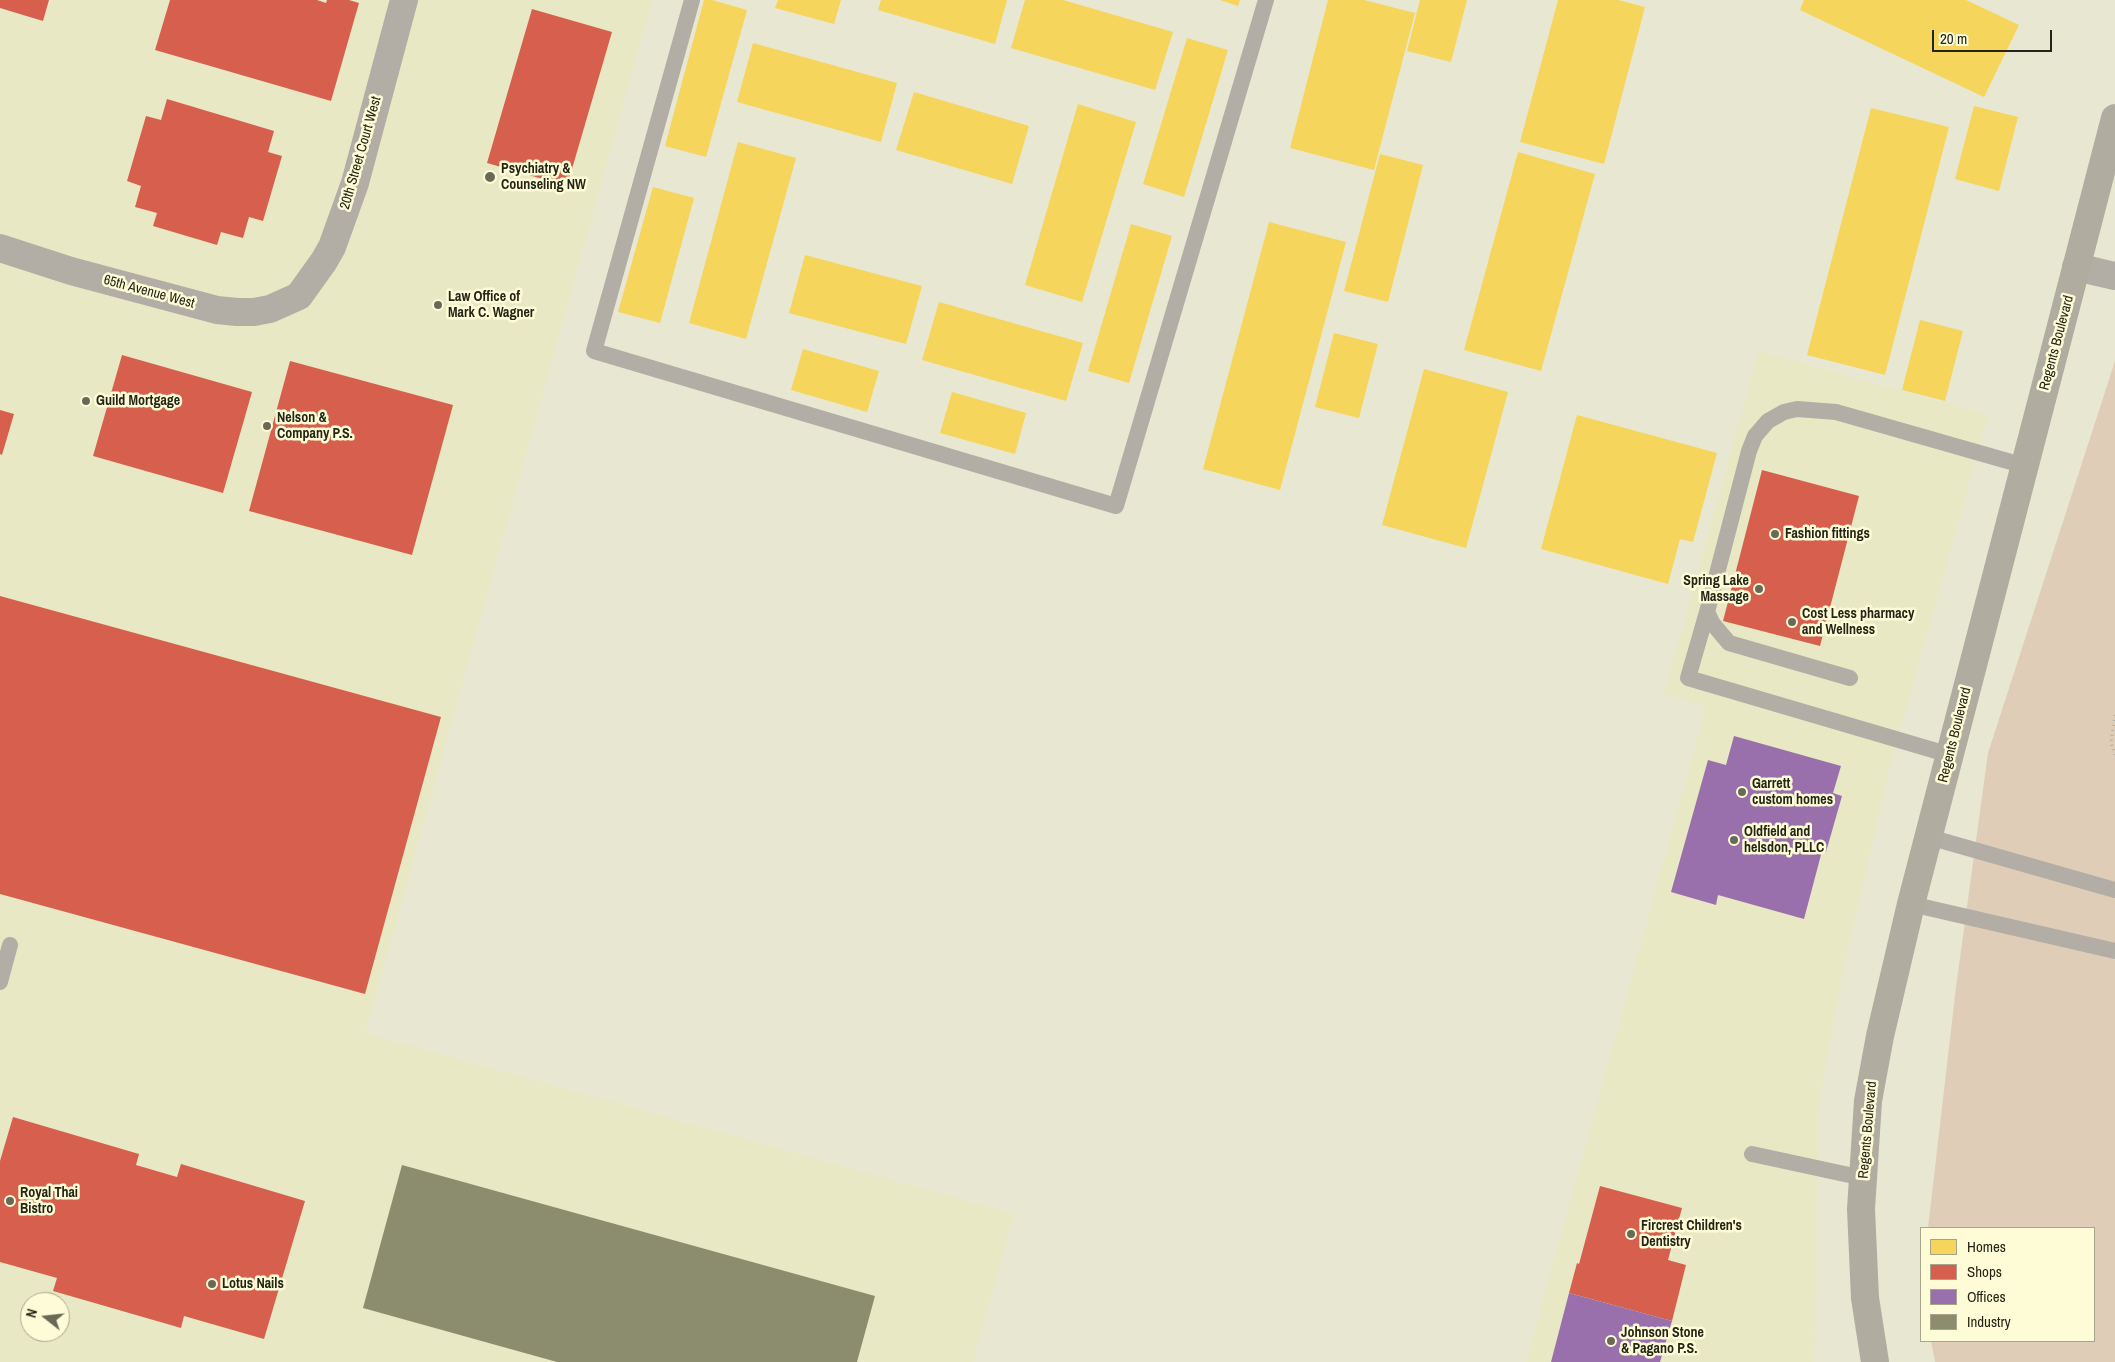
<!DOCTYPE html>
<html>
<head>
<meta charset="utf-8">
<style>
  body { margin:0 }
  #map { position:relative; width:2115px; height:1362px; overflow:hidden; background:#e8e7d2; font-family:"Archivo Narrow",sans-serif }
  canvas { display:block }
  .legend { position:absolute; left:1920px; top:1227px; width:175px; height:115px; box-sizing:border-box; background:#fdfcd7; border:1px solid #a7a68a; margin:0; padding:6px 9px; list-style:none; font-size:15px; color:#252517 }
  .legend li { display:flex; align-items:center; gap:10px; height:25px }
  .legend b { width:25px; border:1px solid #a7a68a }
  .north { position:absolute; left:20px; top:1292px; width:50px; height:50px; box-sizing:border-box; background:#fdfcd7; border:1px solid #a7a68a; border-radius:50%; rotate:286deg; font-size:14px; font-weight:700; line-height:20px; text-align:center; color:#252517 }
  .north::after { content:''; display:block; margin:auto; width:18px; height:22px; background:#696958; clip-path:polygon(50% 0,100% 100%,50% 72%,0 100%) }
  .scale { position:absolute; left:1932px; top:30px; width:120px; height:22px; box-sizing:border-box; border:2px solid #252517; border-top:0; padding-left:6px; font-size:15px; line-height:18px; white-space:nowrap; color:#252517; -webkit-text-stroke:4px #fdfcd7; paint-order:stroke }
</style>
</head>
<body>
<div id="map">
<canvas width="2115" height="1362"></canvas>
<ul class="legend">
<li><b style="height:14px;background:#f6d55c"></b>Homes</li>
<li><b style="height:14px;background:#d6604d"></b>Shops</li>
<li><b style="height:14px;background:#9970ab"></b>Offices</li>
<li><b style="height:14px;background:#8c8c6e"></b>Industry</li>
</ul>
<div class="north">N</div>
<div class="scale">20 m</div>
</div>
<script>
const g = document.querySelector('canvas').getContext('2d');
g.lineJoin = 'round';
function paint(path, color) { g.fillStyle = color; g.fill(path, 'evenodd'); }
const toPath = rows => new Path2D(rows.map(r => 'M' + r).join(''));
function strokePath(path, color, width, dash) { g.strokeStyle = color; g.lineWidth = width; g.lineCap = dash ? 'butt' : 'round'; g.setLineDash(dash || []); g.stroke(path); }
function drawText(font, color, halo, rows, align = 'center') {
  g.font = font + ' "Archivo Narrow",sans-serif'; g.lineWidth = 5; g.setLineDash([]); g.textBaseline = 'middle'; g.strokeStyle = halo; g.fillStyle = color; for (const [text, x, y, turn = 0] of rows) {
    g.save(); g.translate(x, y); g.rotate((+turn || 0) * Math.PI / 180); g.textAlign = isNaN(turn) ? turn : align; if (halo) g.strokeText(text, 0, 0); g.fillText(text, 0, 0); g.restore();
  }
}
const built = toPath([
  [0,0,652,0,365,1033,1014,1214,973,1362,0,1362],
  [30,1302,60,1302,60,1332,30,1332],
  [1759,351,1988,415,1891,763,1844,965,1818,1107,1814,1362,1526,1362,1706,707,1664,694]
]);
const green = toPath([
  [2115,361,2115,1362,1935,1362,1931,1341,2094,1341,2094,1228,1928,1228,1956,987,1988,753]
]);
const homes = toPath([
  [704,0,712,0,747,10,706,157,665,146],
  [778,0,841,0,834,24,775,8],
  [881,0,1007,0,995,44,878,10],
  [1025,0,1063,0,1173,32,1155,90,1011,48],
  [1220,0,1240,0,1238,6],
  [1328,0,1364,0,1415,13,1374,170,1290,148],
  [1420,0,1467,0,1451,62,1407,51],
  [1558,0,1618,0,1645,7,1604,164,1520,142],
  [1804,0,1966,0,2019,25,1984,97,1800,10],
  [1187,38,1228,50,1184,197,1143,184],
  [753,43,897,83,881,142,737,102],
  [914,92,1029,126,1012,184,896,150],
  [1078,104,1136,122,1082,302,1025,285],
  [1974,106,2018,117,1999,191,1955,179],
  [1871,108,1949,127,1885,375,1807,355],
  [738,142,796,158,746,339,689,323],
  [1518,152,1595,174,1541,371,1464,350],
  [1380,154,1423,165,1388,302,1344,291],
  [653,187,694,198,660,323,618,312],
  [1269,222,1346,242,1280,490,1203,469],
  [1131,224,1172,236,1129,383,1088,371],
  [805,255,922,286,906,344,789,313],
  [939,302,1083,343,1066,401,922,360],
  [1920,320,1963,331,1945,401,1902,390],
  [1334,333,1378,344,1359,418,1315,407],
  [803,349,879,371,867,412,791,390],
  [1424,369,1508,392,1466,548,1382,525],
  [952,392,1026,413,1015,454,940,433],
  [1577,415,1717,453,1693,542,1680,539,1668,584,1541,549]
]);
const shops = toPath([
  [0,0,49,0,43,21,0,8],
  [170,0,317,0,326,3,327,0,349,0,359,3,331,101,155,50],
  [532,9,612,32,567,186,487,163],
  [167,99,274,131,268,152,282,156,263,221,249,217,243,238,221,232,217,245,153,226,157,213,135,207,141,186,127,181,146,116,161,120],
  [122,355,252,392,223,493,93,456],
  [290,361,453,405,412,555,249,511],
  [0,410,14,414,2,455,0,454],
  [1762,470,1859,496,1820,646,1723,621],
  [0,596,441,717,365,994,0,894],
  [13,1117,139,1154,136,1165,177,1177,181,1164,305,1201,264,1339,184,1316,181,1328,53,1291,57,1278,0,1262,0,1161],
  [1600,1186,1682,1208,1668,1260,1686,1265,1672,1321,1569,1293,1577,1263,1579,1264]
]);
const offices = toPath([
  [1734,736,1841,766,1833,793,1842,796,1826,852,1822,851,1804,919,1718,895,1716,905,1671,892,1708,760,1726,765],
  [1569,1293,1672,1321,1660,1362,1551,1362]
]);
const industry = toPath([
  [402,1165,875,1296,857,1362,557,1362,363,1308]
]);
const path = toPath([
  [2115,715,2111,742,2115,756]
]);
const lane = toPath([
  [692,0,594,351,1116,506,1266,0],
  [1707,612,1713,624,1729,643,1850,678],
  [1950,755,1688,678,1707,612,1749,451,1755,436,1768,421,1784,412,1797,409,1836,412,2025,466],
  [1929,837,2115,890],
  [1911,904,2115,951],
  [0,982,10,945],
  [1752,1154,1863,1178]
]);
const street = toPath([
  [0,248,71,271,217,310,237,312,254,312,270,309,299,296,324,261,332,247,355,183,404,0],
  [2076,267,2115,276]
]);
const secondary = toPath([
  [1875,1362,1865,1298,1861,1209,1868,1101,1880,1036,1911,904,2115,118]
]);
const markers = [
  [490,177,6,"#696958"],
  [438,305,5,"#696958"],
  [86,401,5,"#696958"],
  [267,426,5,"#696958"],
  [1775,534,5,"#696958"],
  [1759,589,5,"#696958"],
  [1792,622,5,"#696958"],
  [1742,792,5,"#696958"],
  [1734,840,5,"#696958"],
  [10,1201,5,"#696958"],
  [1631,1234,5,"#696958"],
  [212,1284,5,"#696958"],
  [1611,1341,5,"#696958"]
];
const streetNames = [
  ["20th Street Court West",361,153,-74],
  ["65th Avenue West",149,292,15],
  ["Regents Boulevard",2057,343,-75],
  ["Regents Boulevard",1955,735,-76],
  ["Regents Boulevard",1868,1130,-85]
];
const poiNames = [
  ["Psychiatry &",501,169],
  ["Counseling NW",501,185],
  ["Law Office of",448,297],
  ["Mark C. Wagner",448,313],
  ["Guild Mortgage",96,401],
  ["Nelson &",277,418],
  ["Company P.S.",277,434],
  ["Fashion fittings",1785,534],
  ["Spring Lake",1749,581,"right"],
  ["Massage",1749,597,"right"],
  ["Cost Less pharmacy",1802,614],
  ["and Wellness",1802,630],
  ["Garrett",1752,784],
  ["custom homes",1752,800],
  ["Oldfield and",1744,832],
  ["helsdon, PLLC",1744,848],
  ["Royal Thai",20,1193],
  ["Bistro",20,1209],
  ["Fircrest Children's",1641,1226],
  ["Dentistry",1641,1242],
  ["Lotus Nails",222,1284],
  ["Johnson Stone",1621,1333],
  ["& Pagano P.S.",1621,1349]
];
paint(built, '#e9e8c5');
paint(green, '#e0cdb8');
paint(homes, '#f6d55c');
paint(shops, '#d6604d');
paint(offices, '#9970ab');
paint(industry, '#8c8c6e');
strokePath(path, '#afaca2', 3, [1, 4]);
strokePath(lane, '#b2aea5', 16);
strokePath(street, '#b2aea5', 28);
strokePath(secondary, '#b1aca0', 28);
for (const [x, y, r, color] of markers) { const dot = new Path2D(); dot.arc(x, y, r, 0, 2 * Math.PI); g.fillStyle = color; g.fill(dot); strokePath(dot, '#fdfcd7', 2); }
drawText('14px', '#252517', '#fdfcd7', streetNames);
drawText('bold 14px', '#252517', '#fdfcd7', poiNames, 'left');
</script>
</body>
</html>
